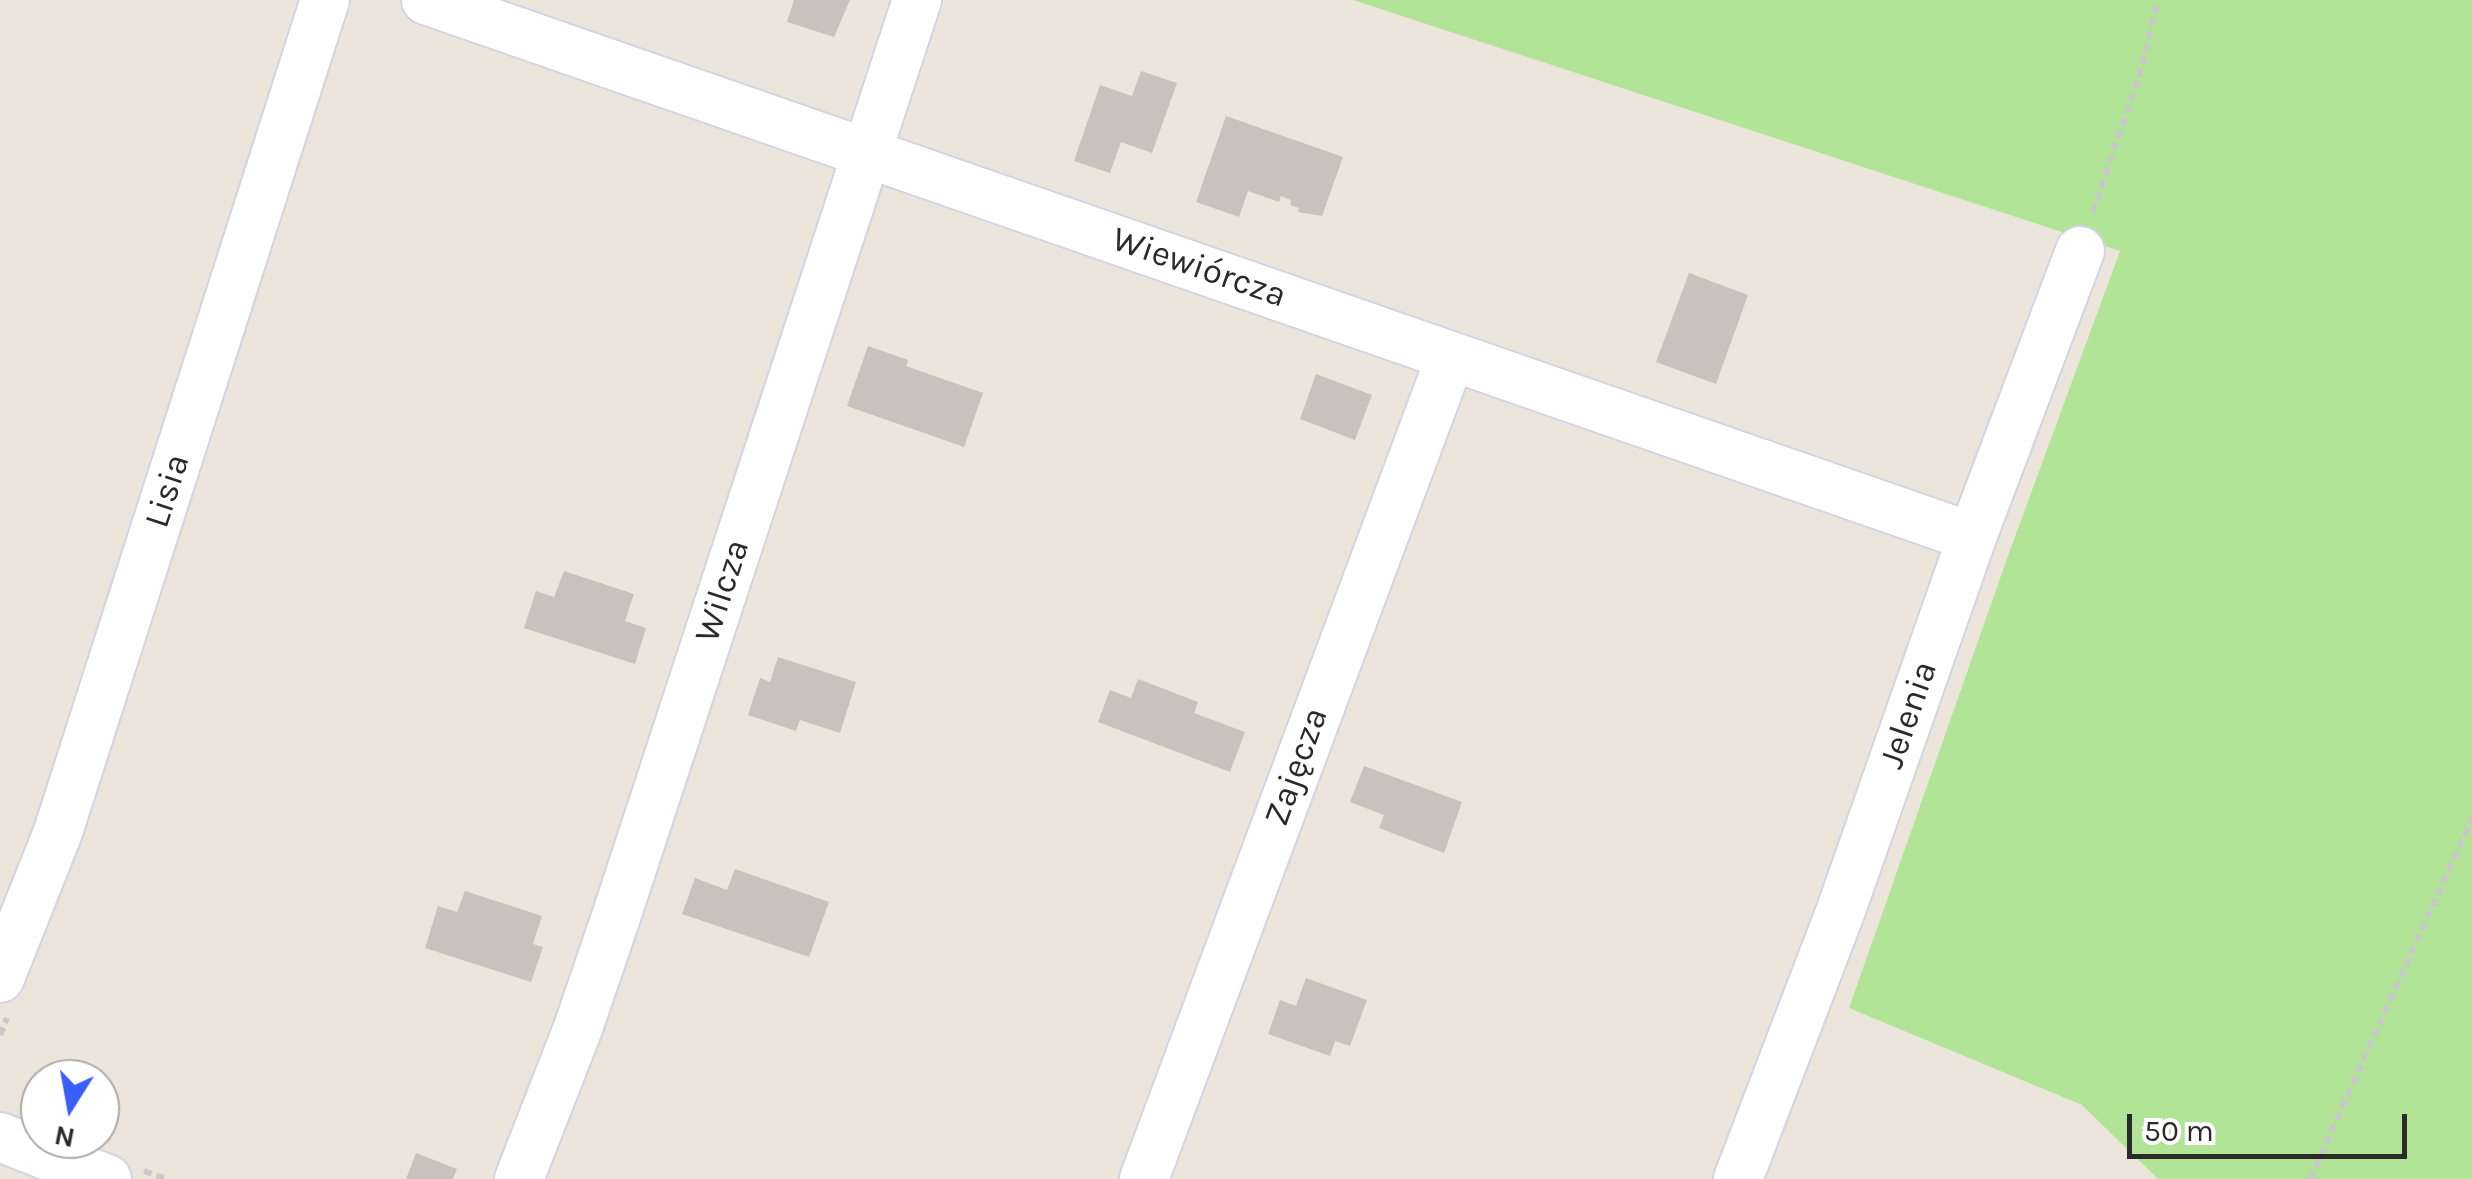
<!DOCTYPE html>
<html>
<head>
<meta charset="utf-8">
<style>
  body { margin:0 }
  #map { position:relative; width:2472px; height:1179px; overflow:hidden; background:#ece5db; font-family:Karla,sans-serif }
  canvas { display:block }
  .north { position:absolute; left:20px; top:1059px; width:100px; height:100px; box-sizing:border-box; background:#fff; border:2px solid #aaa; border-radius:50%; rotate:191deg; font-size:28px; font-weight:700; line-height:40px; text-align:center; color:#2a2a2a }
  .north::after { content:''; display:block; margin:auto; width:35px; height:45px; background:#385ffc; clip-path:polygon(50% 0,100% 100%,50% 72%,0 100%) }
  .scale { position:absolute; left:2127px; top:1114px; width:280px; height:45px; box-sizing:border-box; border:5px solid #2a2a2a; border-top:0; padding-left:12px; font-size:30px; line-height:35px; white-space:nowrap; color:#2a2a2a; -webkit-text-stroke:8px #fff; paint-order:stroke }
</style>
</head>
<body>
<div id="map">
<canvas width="2472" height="1179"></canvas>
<div class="north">N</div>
<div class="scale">50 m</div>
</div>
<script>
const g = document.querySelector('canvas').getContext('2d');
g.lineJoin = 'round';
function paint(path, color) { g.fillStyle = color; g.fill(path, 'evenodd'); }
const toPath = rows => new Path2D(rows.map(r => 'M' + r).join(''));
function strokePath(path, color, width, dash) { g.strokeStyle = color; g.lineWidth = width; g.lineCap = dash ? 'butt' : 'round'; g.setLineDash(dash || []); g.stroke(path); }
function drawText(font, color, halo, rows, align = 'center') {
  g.font = font + ' Karla,sans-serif'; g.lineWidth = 10; g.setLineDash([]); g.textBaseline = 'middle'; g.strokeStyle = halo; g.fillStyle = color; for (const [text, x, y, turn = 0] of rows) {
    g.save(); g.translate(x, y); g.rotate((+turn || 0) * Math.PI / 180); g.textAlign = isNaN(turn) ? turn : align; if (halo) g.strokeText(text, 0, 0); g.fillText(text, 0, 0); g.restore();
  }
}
const green = toPath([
  [1353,0,2472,0,2472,1179,2158,1179,2082,1105,1849,1008,2009,553,2120,251]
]);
const building = toPath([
  [794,0,850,0,834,37,787,22],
  [1141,71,1177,83,1152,153,1121,142,1110,173,1074,161,1100,85,1132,96],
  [1226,116,1343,157,1322,216,1298,212,1299,208,1290,205,1291,200,1281,196,1279,202,1248,191,1239,217,1196,202],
  [1689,273,1748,295,1716,384,1656,362],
  [868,346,908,360,906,366,983,393,964,447,847,406],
  [1316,374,1372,395,1355,440,1300,419],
  [564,571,634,594,625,621,646,628,635,664,524,628,536,591,554,597],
  [778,657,856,682,840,733,800,720,796,731,748,715,760,678,770,682],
  [1138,679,1198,702,1194,713,1245,732,1230,772,1098,722,1110,690,1131,698],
  [1364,766,1462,802,1444,853,1379,828,1384,815,1350,802],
  [735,869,829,902,809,957,682,914,695,878,727,890],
  [465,891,542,916,533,944,543,947,531,982,425,948,438,906,457,912],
  [1306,978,1367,1000,1350,1046,1335,1041,1330,1056,1268,1034,1280,1000,1296,1006],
  [416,1153,457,1169,453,1179,406,1179]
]);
const path = toPath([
  [2093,212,2139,77,2158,0],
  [0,1035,7,1018],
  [144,1171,167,1179],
  [2310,1179,2472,818]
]);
const minor = toPath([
  [426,0,1972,537],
  [0,978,58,832,325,0],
  [0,1137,107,1179],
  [519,1179,578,1028,617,914,917,0],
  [1144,1179,1451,356],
  [1738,1179,1841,910,1972,537,2080,251]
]);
const streetNames = [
  ["Wiewiórcza",1199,268,19],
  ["Lisia",168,491,-72],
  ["Wilcza",723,591,-72],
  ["Jelenia",1909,715,-71],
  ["Zajęcza",1297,767,-70]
];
paint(green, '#b2e497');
paint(building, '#c7c2bb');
strokePath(minor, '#d0d4e3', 52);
strokePath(path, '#c8c8c8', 6, [8, 5]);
strokePath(minor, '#fff', 48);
drawText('35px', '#2a2a2a', '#fff', streetNames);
</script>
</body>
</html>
